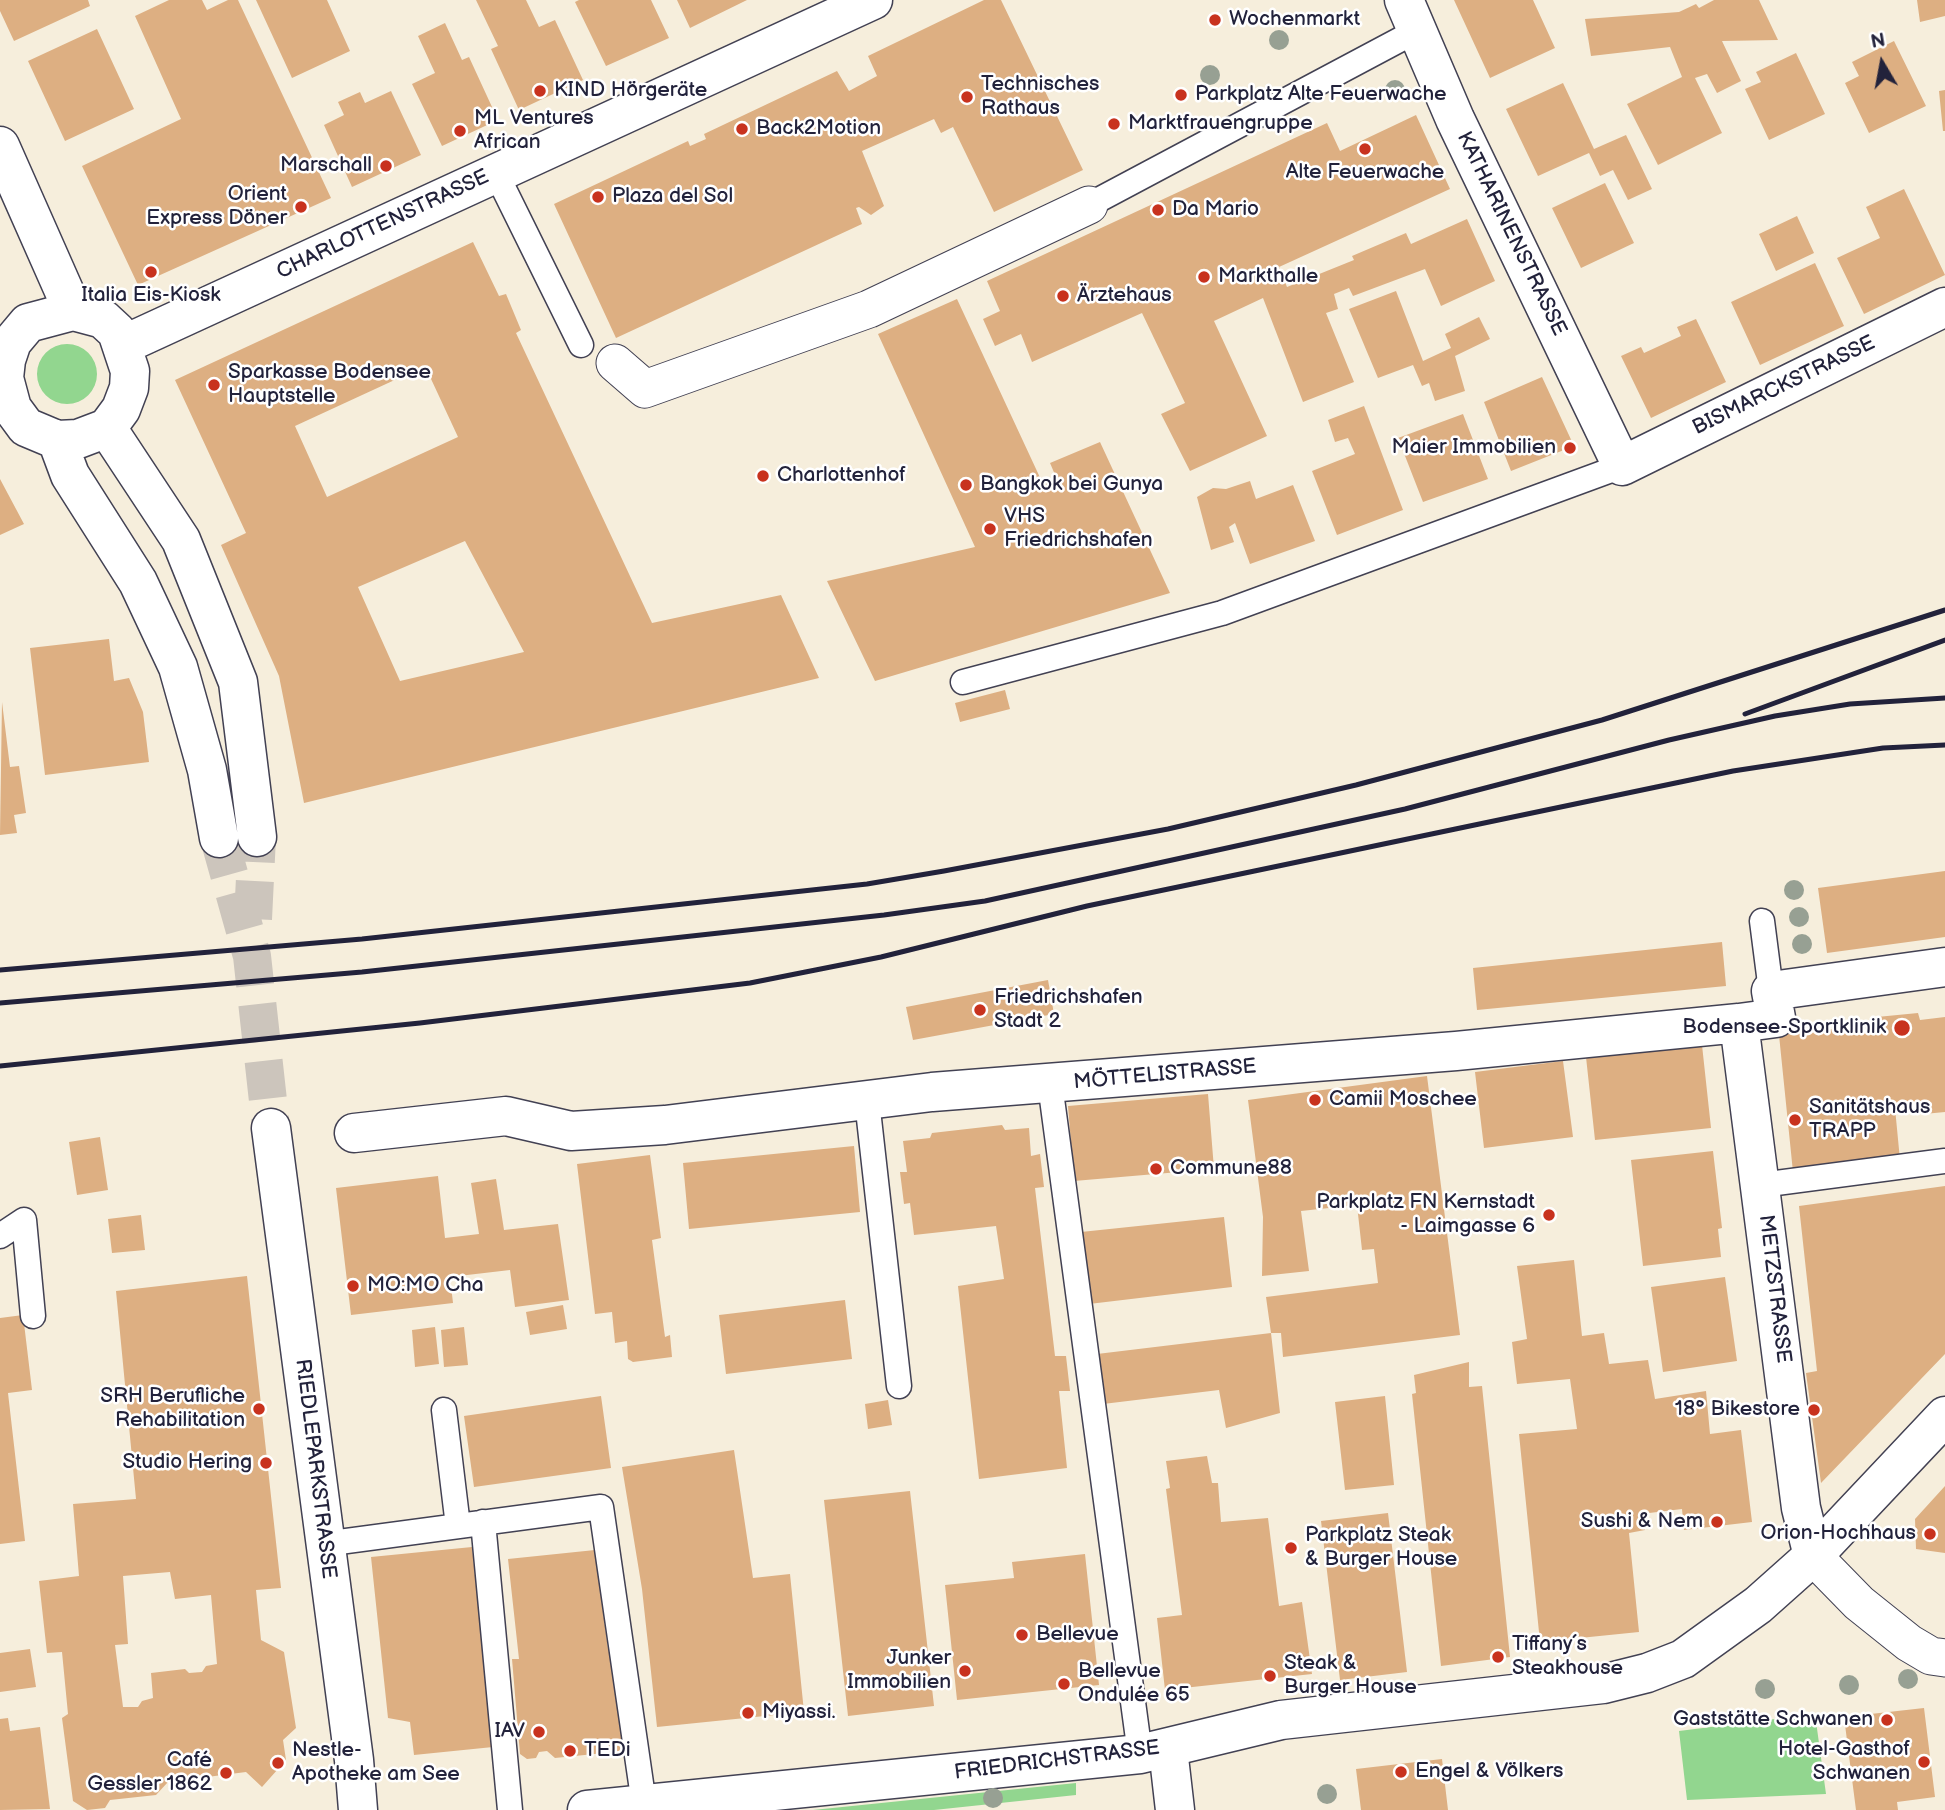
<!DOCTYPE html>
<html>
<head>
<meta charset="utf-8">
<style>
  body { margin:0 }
  #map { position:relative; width:1945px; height:1810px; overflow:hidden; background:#f6eedc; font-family:"Balsamiq Sans",sans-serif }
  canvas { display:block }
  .north { position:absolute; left:1847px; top:28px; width:70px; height:70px; -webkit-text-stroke:5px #fff; paint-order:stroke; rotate:350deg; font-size:19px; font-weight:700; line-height:28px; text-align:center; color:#22223b }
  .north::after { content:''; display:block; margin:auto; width:24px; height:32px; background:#22223b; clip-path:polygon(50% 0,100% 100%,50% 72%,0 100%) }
</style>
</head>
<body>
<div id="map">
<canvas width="1945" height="1810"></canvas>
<div class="north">N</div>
</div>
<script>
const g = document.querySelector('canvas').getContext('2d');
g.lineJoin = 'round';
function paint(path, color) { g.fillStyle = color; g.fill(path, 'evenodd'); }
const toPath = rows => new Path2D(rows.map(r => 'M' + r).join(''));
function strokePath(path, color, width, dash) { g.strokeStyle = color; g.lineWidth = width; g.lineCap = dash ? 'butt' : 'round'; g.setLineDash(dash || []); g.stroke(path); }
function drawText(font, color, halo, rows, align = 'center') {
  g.font = font + ' "Balsamiq Sans",sans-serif'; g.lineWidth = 5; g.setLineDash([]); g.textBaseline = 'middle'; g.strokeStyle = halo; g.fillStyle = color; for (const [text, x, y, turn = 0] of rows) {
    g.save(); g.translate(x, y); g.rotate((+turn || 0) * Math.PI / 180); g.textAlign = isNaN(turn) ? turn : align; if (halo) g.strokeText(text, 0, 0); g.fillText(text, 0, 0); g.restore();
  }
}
const green = toPath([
  '37 374a30 30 0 1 1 60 0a30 30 0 1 1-60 0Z',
  [1815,1714,1826,1794,1687,1800,1679,1731],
  [1076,1783,1076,1795,934,1810,813,1810]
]);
const building = toPath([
  [0,0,88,0,90,6,14,41,0,11],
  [169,0,202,0,207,10,228,0,238,0,331,198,138,285,82,166,181,119,135,16],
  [256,0,327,0,350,51,292,78],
  [476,0,526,0,539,27,555,20,583,80,519,110,491,49,498,46],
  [579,0,651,0,669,38,606,66,575,2],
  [677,0,747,0,690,28],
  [984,0,1001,0,1083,170,994,212,953,127,941,133,934,119,862,151,884,206,871,215,859,207,856,208,862,224,616,338,554,204,688,141,690,146,706,139,704,134,837,71,849,91,877,76,868,56],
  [1454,0,1533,0,1555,48,1490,78],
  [1714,0,1759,0,1778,40,1722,41,1741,81,1717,93,1707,74,1695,78,1722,133,1658,165,1627,104,1682,77,1670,47,1591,56,1585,19,1679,12,1696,4,1699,8],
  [1917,0,1945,0,1945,16,1920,22],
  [445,23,462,60,469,57,498,120,442,146,412,84,435,73,418,36],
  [97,29,134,109,65,141,28,61],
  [1894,41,1926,106,1869,133,1845,83,1859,76,1852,62],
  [1796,53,1825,114,1769,140,1745,89,1761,82,1756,72],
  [1563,83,1594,149,1626,135,1652,189,1628,200,1613,170,1600,176,1589,153,1538,176,1506,109],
  [1945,90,1945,131,1943,131,1939,91],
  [391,91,421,155,352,187,324,125,344,115,338,102,360,92,365,103],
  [1416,115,1450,189,1279,267,1287,287,1354,260,1352,256,1406,233,1411,244,1467,219,1495,281,1441,306,1425,269,1353,296,1349,288,1334,294,1338,309,1326,313,1354,382,1303,402,1263,298,1214,321,1267,436,1190,471,1161,414,1185,403,1142,313,1032,362,1021,334,995,346,983,319,1000,311,987,281,1327,123,1340,151],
  [1605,183,1634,243,1581,268,1552,208],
  [1904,189,1945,275,1864,314,1837,258,1880,238,1866,207],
  [1797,216,1814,253,1776,271,1759,234],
  [473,242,499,296,506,294,521,330,516,333,652,623,781,595,819,678,304,803,279,676,221,545,246,533,175,380],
  [425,366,458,437,327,497,295,426],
  [465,541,524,652,400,681,358,587],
  [1815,263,1844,326,1760,365,1731,302],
  [1396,291,1423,361,1451,348,1445,334,1479,317,1490,339,1455,356,1465,391,1435,401,1429,383,1422,386,1413,365,1378,378,1349,309],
  [957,299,1043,484,1056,477,1050,463,1100,442,1170,593,875,681,827,581,975,547,878,334],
  [1696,319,1726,382,1651,418,1621,356,1641,347,1644,353,1681,336,1677,327],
  [1542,377,1574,446,1511,471,1484,402],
  [1364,406,1403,510,1337,535,1312,471,1355,454,1348,438,1335,442,1328,420],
  [1463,414,1488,479,1423,502,1398,438],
  [0,479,24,524,0,535],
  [1250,481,1256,499,1293,485,1315,541,1250,564,1235,523,1229,527,1234,542,1211,550,1197,497,1213,488,1226,489],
  [109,639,114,681,129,678,143,712,149,762,45,775,30,648],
  [1005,690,1010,709,960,722,955,703],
  [2,702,10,767,19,766,26,813,14,815,17,833,0,835],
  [1945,871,1945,937,1827,953,1818,888],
  [1722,942,1726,986,1477,1010,1473,968],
  [1048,980,1054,1014,913,1040,906,1007],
  [1918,1013,1920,1020,1945,1017,1945,1112,1924,1114,1923,1105,1895,1108,1900,1160,1793,1172,1779,1035,1878,1024,1877,1017],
  [1702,1045,1711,1128,1595,1140,1586,1057],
  [1563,1061,1573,1137,1484,1148,1475,1072],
  [1427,1076,1460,1335,1283,1357,1281,1333,1271,1333,1266,1297,1378,1283,1374,1249,1362,1250,1357,1205,1301,1211,1309,1271,1262,1276,1263,1217,1248,1100],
  [1208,1094,1214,1169,1074,1181,1068,1106],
  [1002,1125,1005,1130,1029,1128,1031,1156,1040,1154,1044,1187,1035,1188,1055,1356,1066,1356,1070,1391,1059,1391,1067,1468,979,1479,958,1286,1004,1279,996,1226,914,1235,910,1203,904,1204,900,1172,907,1172,903,1141,930,1138,932,1133],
  [100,1137,108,1190,77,1195,69,1142],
  [854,1146,860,1212,689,1229,683,1163],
  [1713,1151,1722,1228,1718,1229,1721,1257,1643,1266,1631,1160],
  [650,1155,661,1238,652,1240,665,1337,670,1335,672,1357,633,1362,628,1359,627,1341,615,1343,612,1312,595,1314,577,1164],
  [438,1176,445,1238,479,1234,471,1183,496,1179,504,1230,558,1224,569,1300,515,1307,510,1270,450,1277,453,1303,351,1315,336,1188],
  [1945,1186,1945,1354,1821,1483,1806,1373,1817,1371,1799,1206],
  [141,1215,145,1250,112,1253,108,1219],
  [1224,1217,1232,1287,1089,1304,1081,1232],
  [1574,1260,1582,1336,1604,1333,1609,1364,1648,1360,1655,1399,1706,1391,1710,1434,1741,1430,1752,1522,1684,1530,1682,1509,1641,1514,1645,1530,1629,1533,1639,1632,1540,1642,1519,1434,1577,1429,1570,1379,1517,1384,1512,1342,1527,1339,1517,1266],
  [247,1276,281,1588,256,1590,261,1640,284,1652,296,1728,283,1740,286,1760,262,1787,246,1772,168,1782,156,1795,110,1800,105,1808,87,1810,73,1801,62,1718,68,1714,62,1652,47,1653,39,1581,79,1576,73,1504,136,1499,116,1291],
  [170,1572,175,1599,211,1595,217,1664,206,1666,202,1672,189,1673,185,1669,151,1673,153,1698,142,1701,138,1707,123,1707,115,1645,128,1644,123,1576],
  [1725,1277,1737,1361,1663,1372,1651,1287],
  [845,1300,852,1359,726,1374,719,1315],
  [563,1305,567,1329,530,1335,526,1312],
  [23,1315,32,1390,8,1393,25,1541,0,1544,0,1318],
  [435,1327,439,1364,415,1367,412,1330],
  [464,1327,468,1365,444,1367,441,1330],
  [1271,1333,1280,1413,1226,1428,1219,1390,1103,1404,1097,1354],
  [1469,1362,1469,1387,1482,1386,1510,1657,1441,1666,1412,1394,1416,1393,1414,1375],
  [601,1396,611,1468,474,1487,464,1416],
  [1385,1396,1394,1485,1345,1490,1335,1402],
  [888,1400,892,1425,868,1429,865,1404],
  [734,1450,753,1578,790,1574,804,1712,657,1727,642,1589,622,1467],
  [1207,1456,1212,1483,1218,1483,1221,1522,1268,1518,1279,1606,1302,1602,1312,1674,1165,1690,1157,1618,1182,1615,1166,1489,1170,1488,1166,1461],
  [1945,1486,1945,1553,1916,1549,1915,1519],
  [910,1491,934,1706,848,1716,824,1500],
  [1388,1513,1407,1672,1340,1680,1321,1521],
  [472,1547,493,1747,414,1755,410,1722,388,1718,371,1557],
  [595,1550,608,1649,612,1649,624,1751,555,1758,547,1751,539,1752,536,1758,527,1759,520,1754,512,1659,519,1659,508,1559],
  [1085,1554,1099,1685,957,1700,945,1585,1014,1578,1012,1562],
  [30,1649,36,1687,0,1692,0,1653],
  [1924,1708,1935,1797,1897,1802,1898,1810,1856,1810,1844,1717],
  [8,1718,10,1731,40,1727,50,1809,0,1810,0,1719],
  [1442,1759,1448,1810,1361,1810,1356,1769]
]);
const tertiaryTunnel = toPath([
  [219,838,252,956,271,1128],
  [253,919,257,837]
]);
const service = toPath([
  [496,173,581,345],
  [1089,205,1418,30],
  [963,682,1222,613,1622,466],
  [1762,921,1771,991],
  [1050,1084,1140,1754],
  [867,1101,899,1386],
  [1761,1185,1945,1161],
  [0,1236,24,1220,33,1316],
  [444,1410,458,1526],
  [483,1522,510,1810],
  [324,1544,601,1507,644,1804]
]);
const pedestrian = toPath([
  [615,363,645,389,869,309,1089,205],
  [1813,1556,1859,1603,1909,1643,1931,1656,1945,1658]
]);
const minor = toPath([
  [1404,0,1455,119,1622,466,1945,307],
  [1739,1023,1801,1508,1813,1556],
  [354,1133,506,1116,571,1131,665,1125,932,1092,1456,1051,1739,1023,1776,1018,1771,991,1945,967],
  [1168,1749,1175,1810]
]);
const tertiary = toPath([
  [0,146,73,311],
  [73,311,103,319,117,332,130,371,129,388,121,409,107,428,78,439,57,440,26,427,12,408,4,378,6,360,12,342,28,323,73,311],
  [123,345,873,0],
  [107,428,181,540,238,682,257,837],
  [57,440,70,475,138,582,178,667,207,770,219,838],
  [271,1128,354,1760,358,1810]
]);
const secondary = toPath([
  [587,1810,1140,1754,1281,1720,1603,1684,1647,1673,1683,1659,1758,1605,1813,1556,1945,1416]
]);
const rail = toPath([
  [1745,714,1945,640],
  [0,970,362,939,867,884,944,871,1168,829,1356,785,1602,720,1945,610],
  [0,1003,362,972,884,915,985,901,1405,809,1669,740,1775,716,1850,704,1945,698],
  [0,1066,420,1023,750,983,881,957,1087,906,1733,771,1883,748,1945,745]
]);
const trees = [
  [1279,40],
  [1210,75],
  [1395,90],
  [1794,890],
  [1799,917],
  [1802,944],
  [1908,1679],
  [1849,1685],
  [1765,1689],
  [1327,1794],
  [993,1798]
];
const markers = [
  [1215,20,7,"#c8321e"],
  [540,91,7,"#c8321e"],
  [1181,95,7,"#c8321e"],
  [967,97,7,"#c8321e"],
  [1114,124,7,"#c8321e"],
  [742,129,7,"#c8321e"],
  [460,131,7,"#c8321e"],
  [1365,149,7,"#c8321e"],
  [386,166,7,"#c8321e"],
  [598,197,7,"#c8321e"],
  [301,207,7,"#c8321e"],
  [1158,210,7,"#c8321e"],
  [151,272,7,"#c8321e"],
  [1204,277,7,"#c8321e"],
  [1063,296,7,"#c8321e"],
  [214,385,7,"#c8321e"],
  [1570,448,7,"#c8321e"],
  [763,476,7,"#c8321e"],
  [966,485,7,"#c8321e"],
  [990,529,7,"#c8321e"],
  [980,1010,7,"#c8321e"],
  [1902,1028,9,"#c8321e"],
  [1315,1100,7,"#c8321e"],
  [1795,1120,7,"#c8321e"],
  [1156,1169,7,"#c8321e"],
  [1549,1215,7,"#c8321e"],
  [353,1286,7,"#c8321e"],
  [259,1409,7,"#c8321e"],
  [1814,1410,7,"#c8321e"],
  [266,1463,7,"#c8321e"],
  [1717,1522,7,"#c8321e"],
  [1930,1534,7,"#c8321e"],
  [1291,1548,7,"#c8321e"],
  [1022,1635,7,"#c8321e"],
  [1498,1657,7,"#c8321e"],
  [965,1671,7,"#c8321e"],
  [1270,1676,7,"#c8321e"],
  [1064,1684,7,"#c8321e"],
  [748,1713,7,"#c8321e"],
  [1887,1720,7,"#c8321e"],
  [539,1732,7,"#c8321e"],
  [570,1751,7,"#c8321e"],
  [1924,1762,7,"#c8321e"],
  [278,1763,7,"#c8321e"],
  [1401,1772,7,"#c8321e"],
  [226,1773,7,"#c8321e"]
];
const poiNames = [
  ["Wochenmarkt",1229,20],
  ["Technisches",981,85],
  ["Rathaus",981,109],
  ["KIND Hörgeräte",554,91],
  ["Parkplatz Alte Feuerwache",1195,95],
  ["ML Ventures",474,119],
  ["African",474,143],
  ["Marktfrauengruppe",1128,124],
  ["Back2Motion",756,129],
  ["Marschall",372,166,"right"],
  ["Alte Feuerwache",1365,173,"center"],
  ["Orient",287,195,"right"],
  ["Express Döner",287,219,"right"],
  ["Plaza del Sol",612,197],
  ["Da Mario",1172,210],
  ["Markthalle",1218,277],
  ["Italia Eis-Kiosk",151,296,"center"],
  ["Ärztehaus",1077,296],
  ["Sparkasse Bodensee",228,373],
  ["Hauptstelle",228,397],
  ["Maier Immobilien",1556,448,"right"],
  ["Charlottenhof",777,476],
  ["Bangkok bei Gunya",980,485],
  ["VHS",1004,517],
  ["Friedrichshafen",1004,541],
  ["Friedrichshafen",994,998],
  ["Stadt 2",994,1022],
  ["Bodensee-Sportklinik",1886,1028,"right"],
  ["Camii Moschee",1329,1100],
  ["Sanitätshaus",1809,1108],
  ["TRAPP",1809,1132],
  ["Commune88",1170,1169],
  ["Parkplatz FN Kernstadt",1535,1203,"right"],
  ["- Laimgasse 6",1535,1227,"right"],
  ["MO:MO Cha",367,1286],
  ["SRH Berufliche",245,1397,"right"],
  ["Rehabilitation",245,1421,"right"],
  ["18° Bikestore",1800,1410,"right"],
  ["Studio Hering",252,1463,"right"],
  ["Sushi & Nem",1703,1522,"right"],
  ["Orion-Hochhaus",1916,1534,"right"],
  ["Parkplatz Steak",1305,1536],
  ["& Burger House",1305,1560],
  ["Bellevue",1036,1635],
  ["Tiffany´s",1512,1645],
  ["Steakhouse",1512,1669],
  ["Junker",951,1659,"right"],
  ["Immobilien",951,1683,"right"],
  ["Steak &",1284,1664],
  ["Burger House",1284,1688],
  ["Bellevue",1078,1672],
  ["Ondulée 65",1078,1696],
  ["Miyassi.",762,1713],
  ["Gaststätte Schwanen",1873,1720,"right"],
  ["IAV",525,1732,"right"],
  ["Hotel-Gasthof",1910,1750,"right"],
  ["Schwanen",1910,1774,"right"],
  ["Nestle-",292,1751],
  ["Apotheke am See",292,1775],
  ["TEDi",584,1751],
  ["Café",212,1761,"right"],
  ["Gessler 1862",212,1785,"right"],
  ["Engel & Völkers",1415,1772]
];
const streetNames = [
  ["CHARLOTTENSTRASSE",383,225,-25],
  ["KATHARINENSTRASSE",1511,234,64],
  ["BISMARCKSTRASSE",1784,386,-26],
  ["MÖTTELISTRASSE",1165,1075,-5],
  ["METZSTRASSE",1774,1289,83],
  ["RIEDLEPARKSTRASSE",315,1469,83],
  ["FRIEDRICHSTRASSE",1057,1761,-7]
];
paint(green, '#92d68f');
paint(building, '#ddaf82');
strokePath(tertiaryTunnel, '#ccc5bc', 38, [38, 19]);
strokePath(service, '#424153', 27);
strokePath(pedestrian, '#424153', 39);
strokePath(minor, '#424153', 41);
strokePath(tertiary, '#424153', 41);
strokePath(secondary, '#424153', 41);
strokePath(service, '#fff', 24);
strokePath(pedestrian, '#fff', 37);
strokePath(minor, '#fff', 38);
strokePath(tertiary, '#fff', 38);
strokePath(secondary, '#fff', 38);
strokePath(rail, '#22223b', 5);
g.fillStyle = '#97a093';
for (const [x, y] of trees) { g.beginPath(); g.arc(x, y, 10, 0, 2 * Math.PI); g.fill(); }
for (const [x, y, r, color] of markers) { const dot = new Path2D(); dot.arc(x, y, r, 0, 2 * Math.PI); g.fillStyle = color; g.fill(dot); strokePath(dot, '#fff', 2.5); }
drawText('21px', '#22223b', '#fff', poiNames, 'left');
drawText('21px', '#22223b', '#fff', streetNames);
</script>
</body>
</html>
